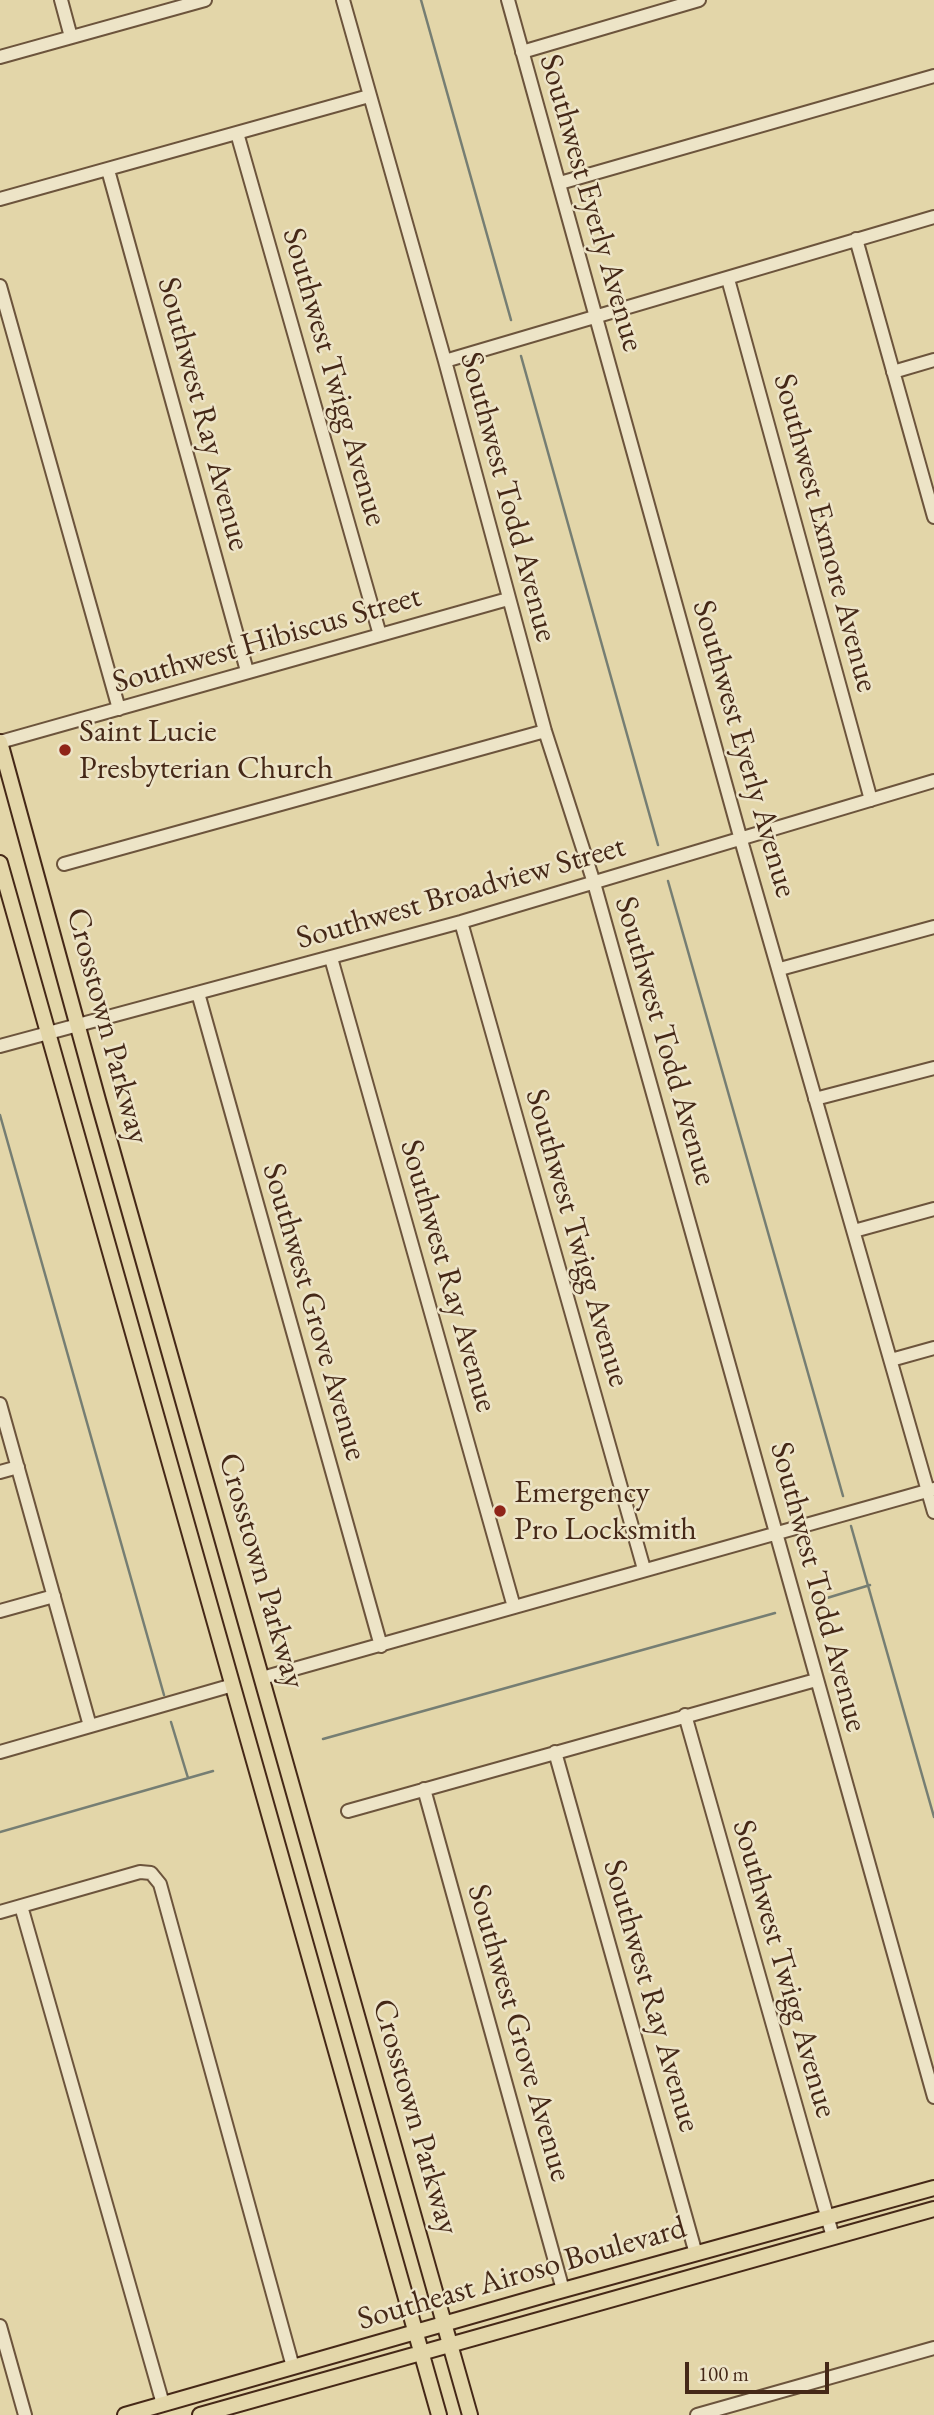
<!DOCTYPE html>
<html>
<head>
<meta charset="utf-8">
<style>
  body { margin:0 }
  #map { position:relative; width:934px; height:2415px; overflow:hidden; background:#e3d6a9; font-family:"EB Garamond",serif }
  canvas { display:block }
  .scale { position:absolute; left:685px; top:2362px; width:144px; height:32px; box-sizing:border-box; border:4px solid #452817; border-top:0; padding-left:9px; font-size:21px; line-height:24px; white-space:nowrap; color:#452817; -webkit-text-stroke:5px #ede4c7; paint-order:stroke }
</style>
</head>
<body>
<div id="map">
<canvas width="934" height="2415"></canvas>
<div class="scale">100 m</div>
</div>
<script>
const g = document.querySelector('canvas').getContext('2d');
g.lineJoin = 'round';
const toPath = rows => new Path2D(rows.map(r => 'M' + r).join(''));
function strokePath(path, color, width, dash) { g.strokeStyle = color; g.lineWidth = width; g.lineCap = dash ? 'butt' : 'round'; g.setLineDash(dash || []); g.stroke(path); }
function drawText(font, color, halo, rows, align = 'center') {
  g.font = font + ' "EB Garamond",serif'; g.lineWidth = 5; g.setLineDash([]); g.textBaseline = 'middle'; g.strokeStyle = halo; g.fillStyle = color; for (const [text, x, y, turn = 0] of rows) {
    g.save(); g.translate(x, y); g.rotate((+turn || 0) * Math.PI / 180); g.textAlign = isNaN(turn) ? turn : align; if (halo) g.strokeText(text, 0, 0); g.fillText(text, 0, 0); g.restore();
  }
}
const stream = toPath([
  [421,0,511,320],
  [521,356,658,845],
  [668,881,843,1496],
  [0,1115,164,1695],
  [851,1526,934,1817],
  [817,1601,870,1585],
  [171,1722,188,1778],
  [323,1739,775,1613],
  [0,1832,213,1771]
]);
const minor = toPath([
  [61,0,71,37],
  [343,0,445,361,545,731,594,883,934,2097],
  [508,0,741,840,934,1512],
  [522,52,699,0],
  [0,57,205,0],
  [237,133,380,635],
  [108,170,247,671],
  [560,183,934,76],
  [0,199,369,96],
  [856,239,934,517],
  [728,279,871,800],
  [0,286,119,709],
  [445,361,934,217],
  [893,372,934,360],
  [0,742,508,599],
  [64,864,545,731],
  [461,922,644,1569],
  [331,958,514,1607],
  [780,969,934,927],
  [198,993,381,1646],
  [0,1046,461,922,934,781],
  [815,1099,934,1068],
  [854,1231,934,1209],
  [891,1360,934,1348],
  [0,1404,90,1726],
  [0,1472,18,1467],
  [0,1611,54,1596],
  [262,1678,934,1489],
  [685,1715,833,2237],
  [0,1752,233,1685],
  [555,1752,696,2254],
  [424,1789,563,2290],
  [348,1811,816,1680],
  [21,1906,163,2404],
  [0,1912,140,1872,151,1873,160,1884,293,2367],
  [0,2326,25,2415],
  [697,2415,934,2348]
]);
const major = toPath([
  [0,742,98,1100,470,2415],
  [0,863,439,2415],
  [125,2415,545,2295,934,2188],
  [200,2415,934,2209]
]);
const markers = [
  [65,750,7,"#8f2418"],
  [500,1511,7,"#8f2418"]
];
const streetNames = [
  ["Southwest Eyerly Avenue",591,203,74],
  ["Southwest Twigg Avenue",334,377,74],
  ["Southwest Ray Avenue",203,414,75],
  ["Southwest Todd Avenue",508,497,75],
  ["Southwest Exmore Avenue",825,533,75],
  ["Southwest Hibiscus Street",267,640,-16],
  ["Southwest Eyerly Avenue",744,749,74],
  ["Southwest Broadview Street",461,893,-16],
  ["Crosstown Parkway",107,1026,75],
  ["Southwest Todd Avenue",665,1041,74],
  ["Southwest Twigg Avenue",577,1238,74],
  ["Southwest Ray Avenue",448,1276,74],
  ["Southwest Grove Avenue",314,1312,74],
  ["Crosstown Parkway",261,1571,74],
  ["Southwest Todd Avenue",818,1587,75],
  ["Southwest Twigg Avenue",784,1969,74],
  ["Southwest Ray Avenue",651,1996,74],
  ["Southwest Grove Avenue",519,2033,74],
  ["Crosstown Parkway",415,2117,74],
  ["Southeast Airoso Boulevard",522,2274,-16]
];
const poiNames = [
  ["Saint Lucie",79,732],
  ["Presbyterian Church",79,769],
  ["Emergency",514,1493],
  ["Pro Locksmith",514,1530]
];
strokePath(stream, '#767e73', 2.5);
strokePath(minor, '#6c543c', 16);
strokePath(major, '#452817', 18);
strokePath(minor, '#ede4c7', 12);
strokePath(major, '#e3d6a9', 14);
for (const [x, y, r, color] of markers) { const dot = new Path2D(); dot.arc(x, y, r, 0, 2 * Math.PI); g.fillStyle = color; g.fill(dot); strokePath(dot, '#ede4c7', 2.5); }
drawText('32px', '#452817', '#ede4c7', streetNames);
drawText('32px', '#452817', '#ede4c7', poiNames, 'left');
</script>
</body>
</html>
